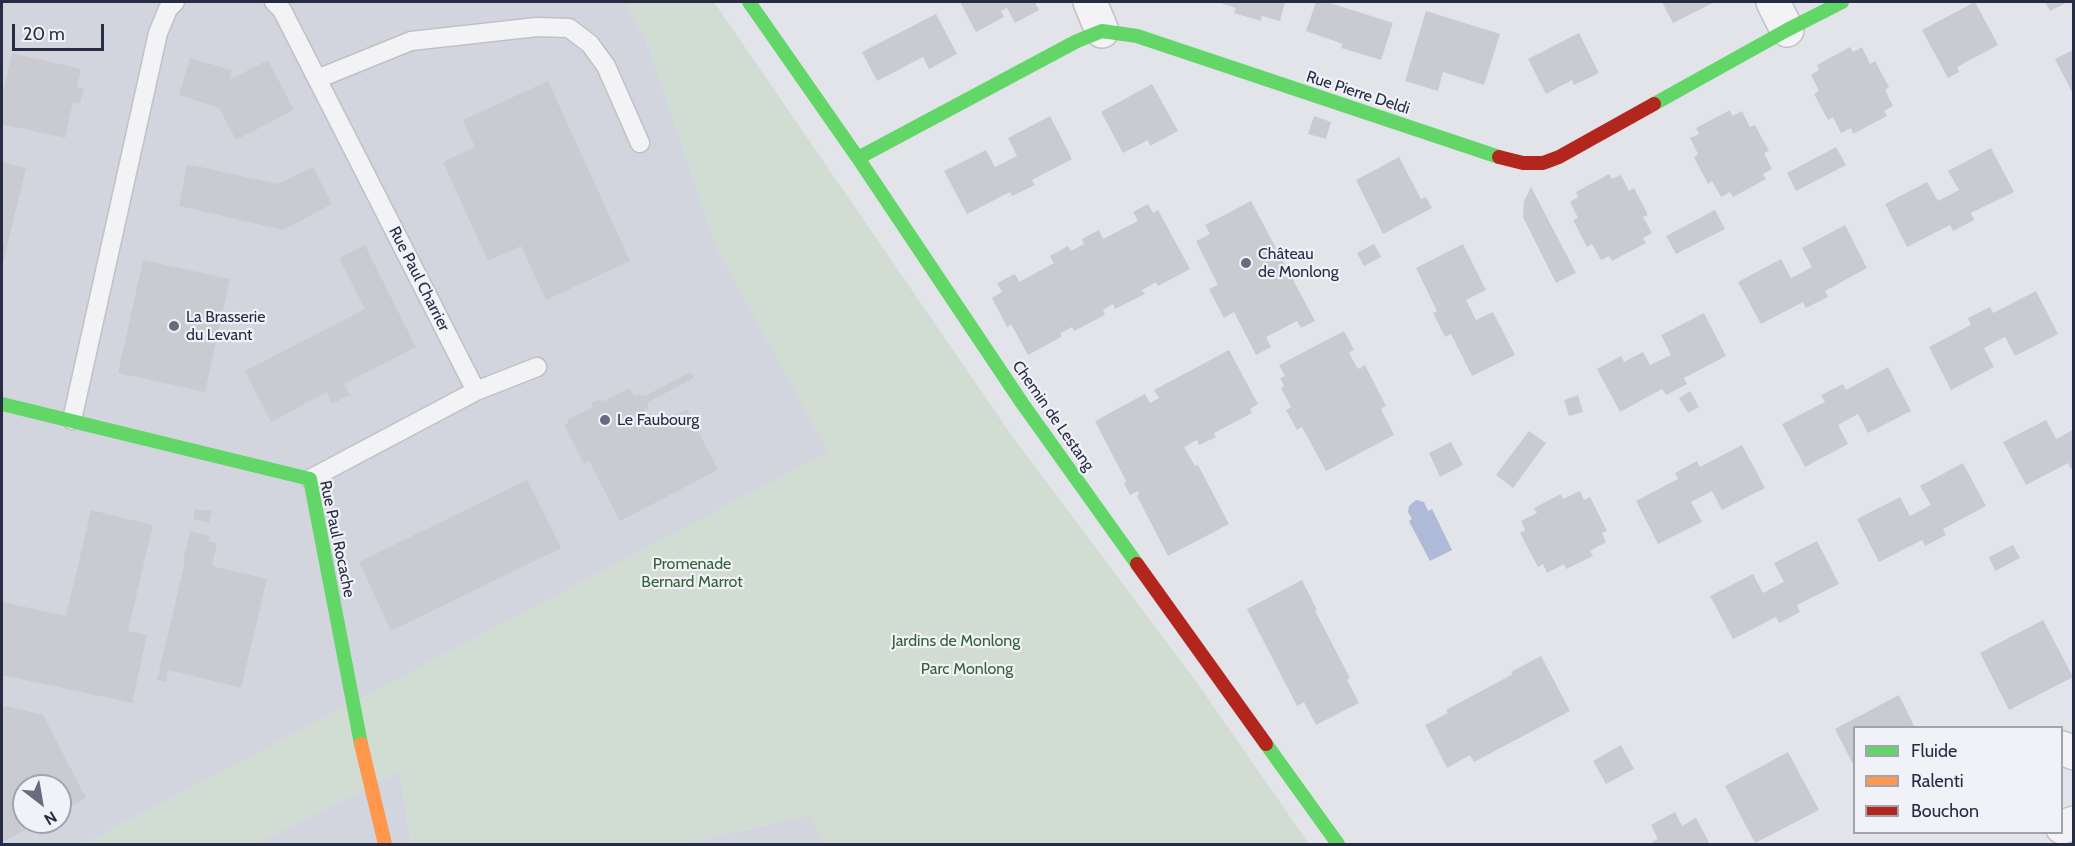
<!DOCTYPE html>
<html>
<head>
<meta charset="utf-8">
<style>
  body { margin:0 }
  #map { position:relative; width:2075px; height:846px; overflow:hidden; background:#e3e4e9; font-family:Cabin,sans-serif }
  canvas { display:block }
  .frame { position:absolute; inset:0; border:3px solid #272c45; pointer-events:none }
  .legend { position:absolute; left:1853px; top:726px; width:210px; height:108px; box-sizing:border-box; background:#f1f2f8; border:2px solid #a0a3b0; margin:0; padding:8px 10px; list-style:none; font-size:18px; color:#272c45 }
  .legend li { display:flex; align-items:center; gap:12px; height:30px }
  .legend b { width:30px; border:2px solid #a0a3b0 }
  .north { position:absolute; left:12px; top:774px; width:60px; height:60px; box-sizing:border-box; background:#f1f2f8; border:2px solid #a0a3b0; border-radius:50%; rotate:149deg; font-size:16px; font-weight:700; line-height:24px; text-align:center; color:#272c45 }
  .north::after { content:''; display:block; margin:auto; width:21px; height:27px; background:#696c7e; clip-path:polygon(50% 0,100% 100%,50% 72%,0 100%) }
  .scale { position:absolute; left:12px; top:24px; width:92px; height:27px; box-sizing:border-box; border:3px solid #272c45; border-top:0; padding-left:8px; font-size:18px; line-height:21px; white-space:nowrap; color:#272c45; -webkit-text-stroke:4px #f1f2f8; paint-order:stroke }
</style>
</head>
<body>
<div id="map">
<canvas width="2075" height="846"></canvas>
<div class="frame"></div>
<ul class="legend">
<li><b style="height:8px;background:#63d668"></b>Fluide</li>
<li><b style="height:8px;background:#ff974d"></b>Ralenti</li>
<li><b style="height:8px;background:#b3261e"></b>Bouchon</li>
</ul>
<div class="north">N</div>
<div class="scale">20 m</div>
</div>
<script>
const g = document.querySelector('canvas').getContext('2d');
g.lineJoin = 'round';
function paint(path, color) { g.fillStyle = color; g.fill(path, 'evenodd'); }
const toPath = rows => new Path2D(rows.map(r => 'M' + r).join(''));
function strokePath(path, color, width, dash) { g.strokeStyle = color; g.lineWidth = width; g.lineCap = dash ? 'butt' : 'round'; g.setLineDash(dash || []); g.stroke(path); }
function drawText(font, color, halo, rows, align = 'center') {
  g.font = font + ' Cabin,sans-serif'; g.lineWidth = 4.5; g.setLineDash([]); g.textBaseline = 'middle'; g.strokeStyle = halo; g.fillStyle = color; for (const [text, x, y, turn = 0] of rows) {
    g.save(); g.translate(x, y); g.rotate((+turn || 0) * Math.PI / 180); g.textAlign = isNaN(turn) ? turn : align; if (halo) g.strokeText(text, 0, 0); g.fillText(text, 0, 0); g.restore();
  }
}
const built = toPath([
  [2,2,625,2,646,40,717,248,829,452,85,844,2,844],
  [24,786,60,786,60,822,24,822],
  [400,771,411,844,255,844],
  [810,815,825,844,681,844]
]);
const green = toPath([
  [625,2,714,2,1012,436,1195,680,1309,844,825,844,810,815,681,844,411,844,400,771,255,844,85,844,828,452,714,242,646,40]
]);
const water = toPath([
  [1416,500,1424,502,1428,511,1432,509,1452,550,1430,561,1409,521,1412,519,1408,512,1409,506]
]);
const building = toPath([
  [960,2,1035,2,1039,10,1015,23,1007,8,1001,11,1004,17,976,32],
  [1217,2,1285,2,1280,21,1262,16,1261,21,1234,13,1236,8],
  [1316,2,1327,2,1393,23,1381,60,1341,48,1343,44,1306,31],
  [1662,2,1715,2,1673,23],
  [1975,2,1998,45,1957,67,1959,72,1948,78,1922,30],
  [2045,2,2068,2,2050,11],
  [1426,11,1500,34,1484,85,1443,72,1438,91,1405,81],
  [936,14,957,54,929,69,923,57,877,81,862,52],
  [1579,33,1599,73,1574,85,1572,80,1546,94,1528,59],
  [1850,47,1853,52,1862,47,1870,64,1875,61,1889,87,1885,90,1893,106,1884,111,1887,116,1853,134,1851,128,1841,133,1833,117,1828,120,1814,94,1819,91,1811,75,1819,70,1817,65],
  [2073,50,2073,94,2055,59],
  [12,53,81,69,77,87,84,88,80,104,73,102,65,138,2,124,2,97],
  [190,58,232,70,229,80,268,60,294,110,236,140,219,108,179,95],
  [548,81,630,261,546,300,521,246,488,261,443,162,475,147,463,120],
  [1152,84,1178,131,1150,146,1148,140,1123,153,1101,112],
  [1730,110,1732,116,1742,111,1750,127,1755,125,1769,151,1764,153,1772,169,1763,174,1766,179,1733,197,1730,192,1721,197,1712,181,1708,184,1694,157,1698,154,1690,138,1699,134,1696,128],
  [1050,116,1072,159,1032,180,1035,185,1012,196,1010,192,967,214,944,171,986,150,995,167,1017,156,1008,138],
  [1314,116,1331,122,1326,139,1308,134],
  [1836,147,1846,165,1796,191,1787,173],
  [1991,148,2014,192,1971,213,1974,220,1953,231,1950,225,1907,247,1885,204,1927,182,1938,201,1959,190,1948,171],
  [1399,157,1421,199,1426,197,1432,208,1383,234,1356,180],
  [2,162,26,168,2,267],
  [187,164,278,184,313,167,332,204,283,230,179,206],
  [1609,174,1612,179,1621,175,1629,191,1634,188,1648,215,1643,217,1652,233,1643,238,1646,243,1612,261,1609,256,1601,260,1592,244,1587,247,1573,220,1578,218,1570,202,1578,197,1576,192],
  [1531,187,1576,273,1556,283,1523,217,1524,201],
  [1251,201,1315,321,1301,328,1297,321,1266,337,1271,347,1256,355,1234,312,1224,318,1209,289,1218,285,1196,241,1210,234,1205,225],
  [1148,204,1153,213,1158,210,1190,269,1158,286,1156,282,1142,290,1145,294,1115,309,1113,304,1103,310,1105,315,1074,331,1072,327,1061,333,1061,337,1028,355,1011,324,1007,327,992,298,1002,292,997,283,1015,274,1019,282,1054,263,1050,256,1068,246,1071,251,1084,244,1082,239,1099,230,1103,239,1138,221,1133,212],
  [1715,210,1725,229,1676,254,1666,236],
  [1845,225,1867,268,1825,291,1828,297,1806,308,1803,302,1761,324,1738,282,1781,259,1791,278,1812,267,1802,248],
  [1374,244,1381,257,1364,266,1357,253],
  [1463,244,1486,290,1466,300,1476,320,1493,312,1515,355,1472,376,1451,334,1445,337,1433,313,1437,311,1416,268],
  [365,245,416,347,344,384,350,395,332,404,327,392,271,422,245,371,365,309,339,258],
  [143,260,230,279,205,392,118,373],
  [2036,291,2058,334,2015,356,2005,337,1984,348,1994,367,1951,390,1929,347,1971,325,1968,318,1990,307,1993,313],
  [1704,313,1726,356,1684,378,1687,384,1666,395,1662,389,1620,412,1597,369,1621,356,1624,362,1643,352,1650,365,1671,355,1661,335],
  [1344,331,1354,350,1349,353,1358,369,1365,365,1386,406,1381,409,1394,435,1326,471,1302,427,1297,430,1286,410,1291,407,1281,388,1284,386,1280,378,1285,376,1279,365],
  [1229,350,1258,404,1250,409,1252,413,1214,433,1216,437,1199,445,1197,440,1184,447,1195,466,1198,465,1229,524,1168,556,1137,496,1139,494,1138,491,1130,495,1124,483,1126,481,1095,421,1145,394,1150,403,1159,398,1154,390],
  [1888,367,1911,411,1868,433,1858,414,1838,425,1848,444,1805,467,1782,424,1825,402,1821,395,1843,384,1846,390],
  [691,372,694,378,648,402,648,409,642,412,650,428,687,409,718,470,620,521,589,461,584,464,564,425,569,423,567,420,593,407,591,403,600,399,602,402,629,388,634,396,639,393,640,395,645,396],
  [1690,391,1699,407,1688,413,1679,398],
  [1578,395,1583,412,1569,416,1564,400],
  [2046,420,2056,439,2073,430,2073,468,2071,469,2068,463,2026,485,2003,442],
  [1529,431,1546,443,1513,488,1496,475],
  [1451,442,1463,465,1440,477,1429,453],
  [1742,445,1765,488,1722,510,1712,491,1691,502,1702,522,1658,544,1636,501,1678,479,1675,473,1697,461,1700,467],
  [1963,463,1986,506,1943,529,1946,535,1925,546,1922,540,1879,562,1857,519,1900,497,1910,516,1931,505,1920,486],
  [527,480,561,548,391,631,359,562],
  [1580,491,1584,500,1590,497,1607,531,1602,533,1606,542,1590,551,1593,556,1566,569,1564,564,1547,573,1543,564,1538,567,1520,533,1525,530,1521,521,1537,513,1534,508,1561,494,1563,499],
  [195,509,212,511,209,523,193,519],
  [91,510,153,525,128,631,147,635,132,703,2,675,2,602,66,616],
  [190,531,210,536,208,541,217,543,212,566,267,579,241,688,168,670,166,682,157,680,185,562,183,561],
  [1817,541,1839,584,1797,605,1800,612,1779,623,1776,617,1733,639,1710,596,1753,574,1763,593,1784,582,1774,563],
  [2013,545,2020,558,1995,571,1989,557],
  [1302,580,1317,610,1315,611,1350,678,1347,680,1359,703,1316,725,1304,702,1297,706,1247,609],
  [2043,620,2073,677,2009,710,1980,653],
  [1541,656,1570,711,1474,762,1470,755,1447,768,1425,725,1448,713,1446,710,1513,674,1511,672],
  [1899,695,1915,728,1854,728,1854,766,1835,729],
  [7,706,43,715,86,798,60,812,60,786,24,786,24,822,41,822,2,842,2,709],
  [1621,745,1634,769,1606,784,1593,761],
  [1788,752,1819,810,1755,843,1725,786],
  [1675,812,1682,826,1696,818,1710,844,1654,844,1652,842,1658,839,1651,825]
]);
const lane = toPath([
  [274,2,282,10,476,391],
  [317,79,411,41,537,27,569,28,590,44,606,66,640,143],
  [72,420,158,33,168,9,175,2],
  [310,479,476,391,537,367]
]);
const street = toPath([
  [1090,2,1102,31],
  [1773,2,1787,30],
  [2062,748,2074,753],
  [2062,827,2074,823]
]);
const fast = toPath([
  [749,2,858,158,1022,403,1137,564],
  [1654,104,1787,30,1842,2],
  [858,158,1077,41,1102,31,1137,36,1499,157],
  [2,404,310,479,361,744],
  [1266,744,1338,844]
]);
const slow = toPath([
  [361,744,385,844]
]);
const jam = toPath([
  [1499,157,1523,163,1543,163,1559,157,1654,104],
  [1137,564,1266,744]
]);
const markers = [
  [1246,263,6,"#696c7e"],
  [174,326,6,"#696c7e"],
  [605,420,6,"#696c7e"]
];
const streetNames = [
  ["Rue Pierre Deldi",1358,93,18],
  ["Rue Paul Charrier",419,279,63],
  ["Chemin de Lestang",1053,416,55],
  ["Rue Paul Rocache",337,539,78]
];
const poiNames = [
  ["Château",1258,254],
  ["de Monlong",1258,272],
  ["La Brasserie",186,317],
  ["du Levant",186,335],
  ["Le Faubourg",617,420]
];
const parkNames = [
  ["Promenade",692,564],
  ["Bernard Marrot",692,582],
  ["Jardins de Monlong",956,641],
  ["Parc Monlong",967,669]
];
paint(built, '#d3d5de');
paint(green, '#d1dcd3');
paint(water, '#aebad7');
paint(building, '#cacbd1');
strokePath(lane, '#c0c1c7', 21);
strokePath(street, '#c0c1c7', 36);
strokePath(lane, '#f3f3f5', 18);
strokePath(street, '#f3f3f5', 33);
strokePath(fast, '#63d668', 14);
strokePath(slow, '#ff974d', 14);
strokePath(jam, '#b3261e', 14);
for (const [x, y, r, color] of markers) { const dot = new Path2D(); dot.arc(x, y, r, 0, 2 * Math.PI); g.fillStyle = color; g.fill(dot); strokePath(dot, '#f1f2f8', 2); }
drawText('16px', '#272c45', '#f1f2f8', streetNames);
drawText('16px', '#272c45', '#f1f2f8', poiNames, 'left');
drawText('16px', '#336233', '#f1f2f8', parkNames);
</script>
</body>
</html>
